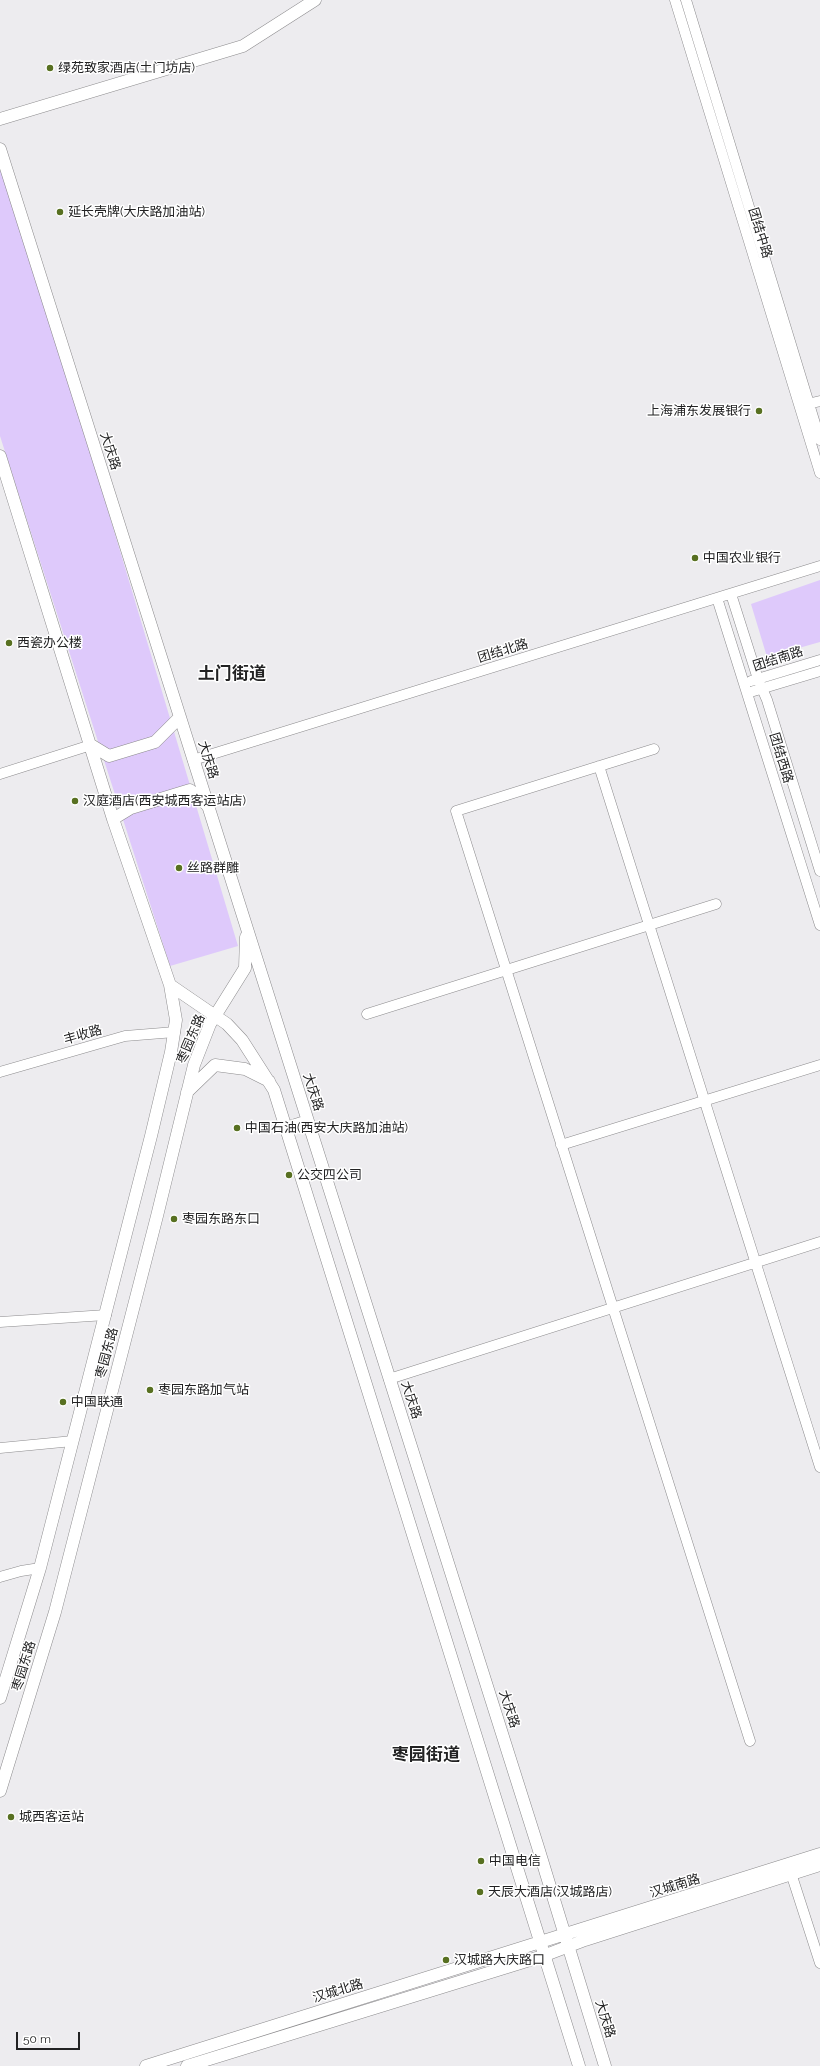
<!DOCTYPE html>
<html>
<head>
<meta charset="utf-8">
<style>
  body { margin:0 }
  #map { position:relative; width:820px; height:2066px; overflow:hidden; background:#edecef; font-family:Raleway,sans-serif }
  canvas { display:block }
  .scale { position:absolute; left:16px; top:2032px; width:64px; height:18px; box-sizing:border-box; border:2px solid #222223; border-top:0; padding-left:5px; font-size:12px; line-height:14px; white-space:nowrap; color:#222223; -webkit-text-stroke:3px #fff; paint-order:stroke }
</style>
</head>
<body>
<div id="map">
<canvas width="820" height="2066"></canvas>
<div class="scale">50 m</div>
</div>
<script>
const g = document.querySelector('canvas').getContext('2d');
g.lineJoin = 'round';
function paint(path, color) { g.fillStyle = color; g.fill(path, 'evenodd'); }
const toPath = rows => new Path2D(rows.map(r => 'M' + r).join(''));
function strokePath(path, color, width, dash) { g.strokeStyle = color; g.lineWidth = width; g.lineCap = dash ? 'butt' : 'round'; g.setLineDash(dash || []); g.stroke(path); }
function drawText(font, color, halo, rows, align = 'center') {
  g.font = font + ' Raleway,"Noto Sans SC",sans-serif'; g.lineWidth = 3; g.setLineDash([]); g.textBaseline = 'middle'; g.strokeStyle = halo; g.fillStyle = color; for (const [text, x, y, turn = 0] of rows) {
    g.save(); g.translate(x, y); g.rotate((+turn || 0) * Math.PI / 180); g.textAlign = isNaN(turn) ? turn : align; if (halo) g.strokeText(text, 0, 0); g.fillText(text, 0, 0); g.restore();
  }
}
const green = toPath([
  [0,149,238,946,170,966,0,436],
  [820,580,820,642,767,657,751,604]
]);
const minor = toPath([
  [675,0,820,473],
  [686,0,820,440],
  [803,405,820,401],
  [731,594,758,679,767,700,820,871],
  [717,598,820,925],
  [751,681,820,660],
  [747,693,820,671],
  [654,749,456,811,750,1741],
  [193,760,820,566],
  [599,766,820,1467],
  [0,774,91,745],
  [367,1014,716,904],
  [0,1072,125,1036,175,1032],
  [561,1145,820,1065],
  [0,1322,106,1315],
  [389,1379,820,1242],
  [0,1448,73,1441],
  [0,1577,21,1571,40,1568],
  [789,1867,820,1963]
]);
const major = toPath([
  [0,119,243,46,315,0],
  [0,149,537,1844,605,2066],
  [0,456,113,819,170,985,176,1020,171,1052,151,1136,40,1568,0,1698],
  [91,745,109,756,155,742,180,717],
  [113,819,131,808,190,790,207,805],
  [170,985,227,1024,242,1040,274,1090,579,2066],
  [187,1092,215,1065,245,1069,269,1081],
  [286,1128,308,1121],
  [0,1791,55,1612,157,1216,194,1065,210,1024,245,968,246,937],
  [146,2066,820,1854],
  [187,2066,543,1956,585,1940,820,1865]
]);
const markers = [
  [50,68,4,"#587021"],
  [60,212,4,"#587021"],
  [759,411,4,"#587021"],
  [695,558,4,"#587021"],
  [9,643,4,"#587021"],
  [75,801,4,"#587021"],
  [179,868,4,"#587021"],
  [237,1128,4,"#587021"],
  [289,1175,4,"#587021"],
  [174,1219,4,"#587021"],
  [150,1390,4,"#587021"],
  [63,1402,4,"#587021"],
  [11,1817,4,"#587021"],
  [481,1861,4,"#587021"],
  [480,1892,4,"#587021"],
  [446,1960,4,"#587021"]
];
const poiNames = [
  ["绿苑致家酒店(土门坊店)",58,68],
  ["延长壳牌(大庆路加油站)",68,212],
  ["上海浦东发展银行",751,411,"right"],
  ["中国农业银行",703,558],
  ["西瓷办公楼",17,643],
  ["汉庭酒店(西安城西客运站店)",83,801],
  ["丝路群雕",187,868],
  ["中国石油(西安大庆路加油站)",245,1128],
  ["公交四公司",297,1175],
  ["枣园东路东口",182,1219],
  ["枣园东路加气站",158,1390],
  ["中国联通",71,1402],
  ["城西客运站",19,1817],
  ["中国电信",489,1861],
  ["天辰大酒店(汉城路店)",488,1892],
  ["汉城路大庆路口",454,1960]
];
const streetNames = [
  ["团结中路",760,233,73],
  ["大庆路",110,451,72],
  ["团结北路",503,651,-17],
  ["团结南路",778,659,-18],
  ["团结西路",781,758,73],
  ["大庆路",208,760,73],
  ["丰收路",83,1035,-16],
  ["枣园东路",191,1039,-67],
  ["大庆路",313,1092,72],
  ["枣园东路",107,1353,-75],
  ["大庆路",411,1400,72],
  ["枣园东路",24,1666,-73],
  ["大庆路",509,1709,72],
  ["汉城南路",675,1886,-17],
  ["汉城北路",338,1991,-17],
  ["大庆路",605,2019,73]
];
const districtNames = [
  ["土门街道",232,674],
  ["枣园街道",426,1755]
];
paint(green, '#dec9fb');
strokePath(minor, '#8c8b8d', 11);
strokePath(major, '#8c8b8d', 13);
strokePath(minor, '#fff', 10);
strokePath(major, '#fff', 12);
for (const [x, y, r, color] of markers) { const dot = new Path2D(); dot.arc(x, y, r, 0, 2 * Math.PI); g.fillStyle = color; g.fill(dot); strokePath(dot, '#fff', 1.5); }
drawText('13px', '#222223', '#fff', poiNames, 'left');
drawText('13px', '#222223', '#fff', streetNames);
drawText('bold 17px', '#222223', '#fff', districtNames);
</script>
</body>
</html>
